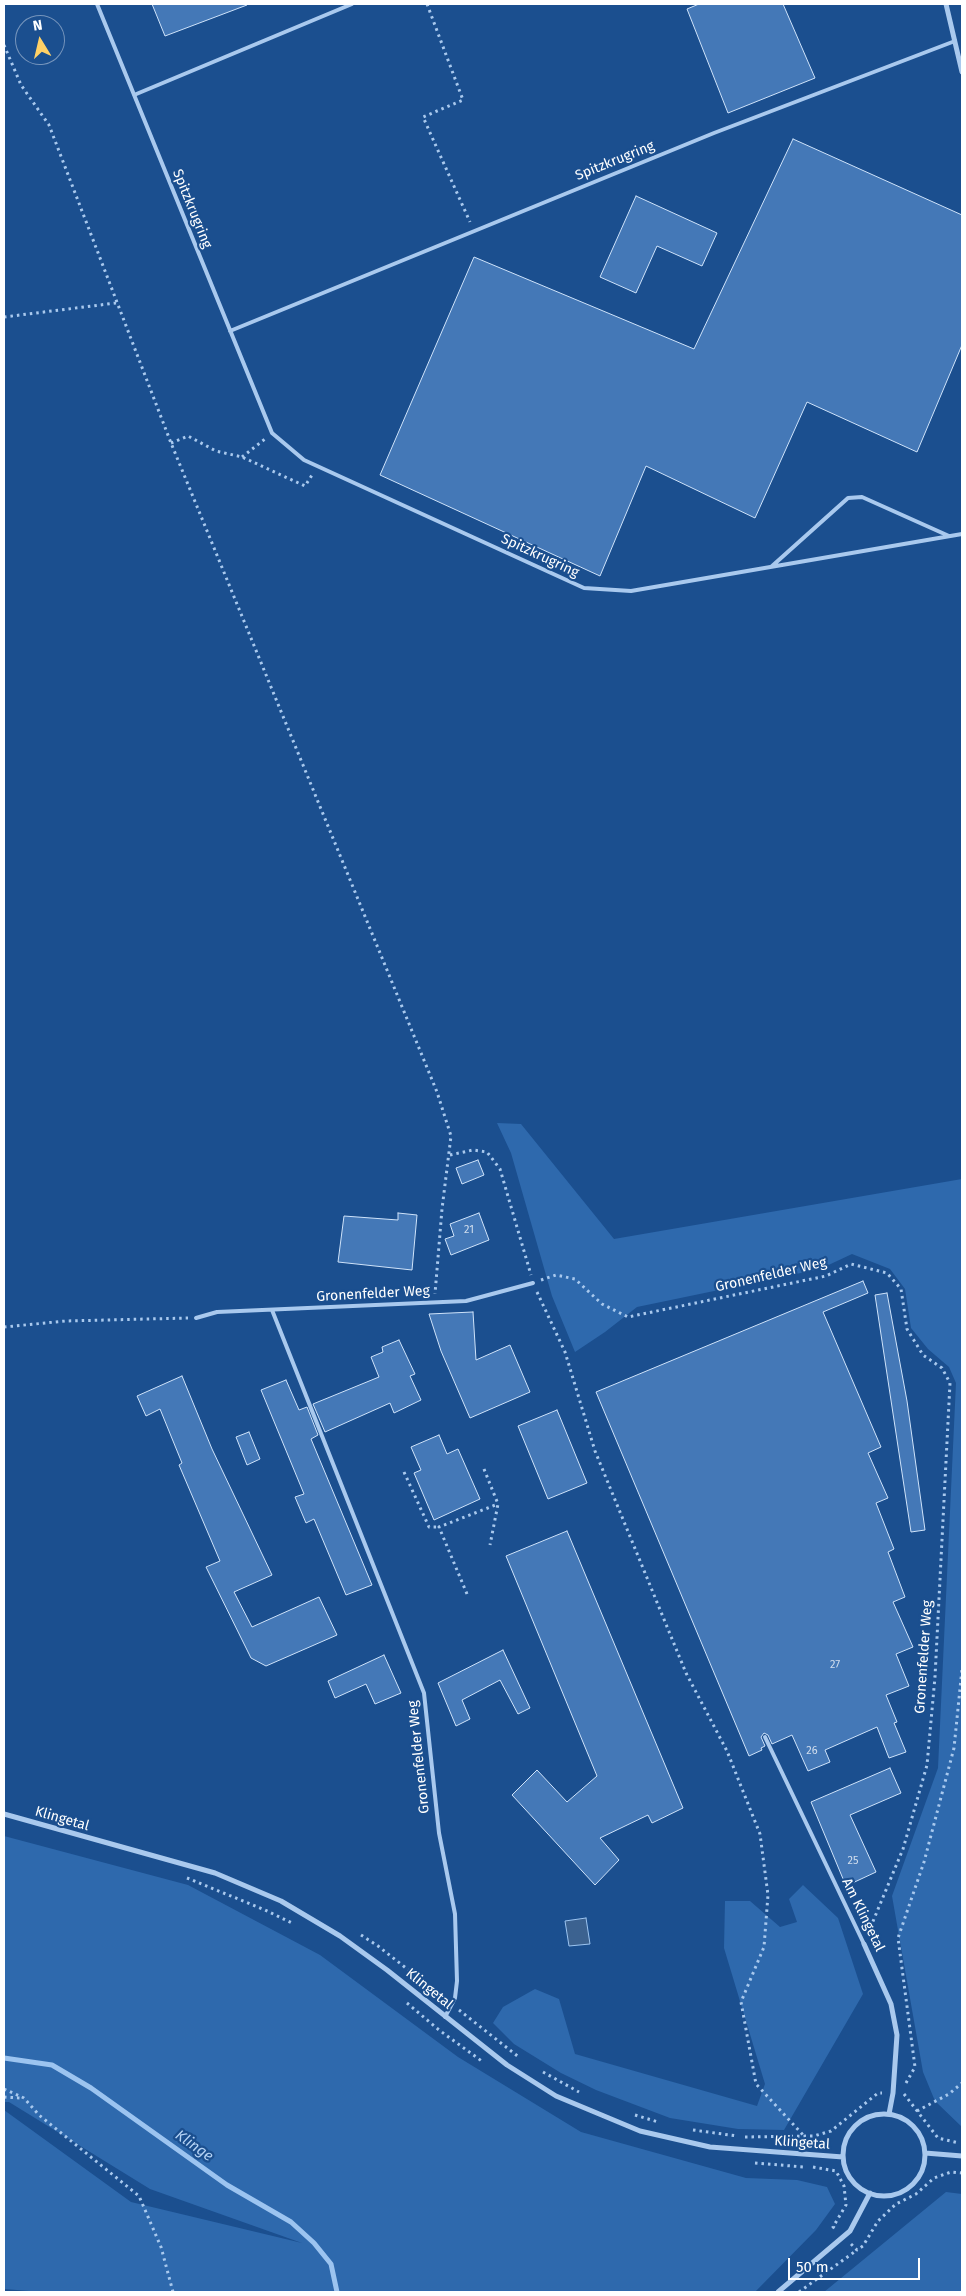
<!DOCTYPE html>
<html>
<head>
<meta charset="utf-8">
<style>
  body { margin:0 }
  #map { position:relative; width:966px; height:2296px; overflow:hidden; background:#1b4f8f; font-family:"Fira Sans",sans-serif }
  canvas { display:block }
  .frame { position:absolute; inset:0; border:5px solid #fff; pointer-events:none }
  .north { position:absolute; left:15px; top:15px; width:50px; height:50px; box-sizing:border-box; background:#1b4f8f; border:1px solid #7695bc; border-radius:50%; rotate:351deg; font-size:14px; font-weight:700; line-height:20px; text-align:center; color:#fff }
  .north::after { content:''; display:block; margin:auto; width:18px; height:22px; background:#ffd166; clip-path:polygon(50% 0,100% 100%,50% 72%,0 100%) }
  .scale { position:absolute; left:788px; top:2258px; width:132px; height:22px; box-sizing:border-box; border:2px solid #fff; border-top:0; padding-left:6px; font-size:15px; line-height:18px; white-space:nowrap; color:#fff; -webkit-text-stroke:4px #1b4f8f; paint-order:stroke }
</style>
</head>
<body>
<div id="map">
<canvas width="966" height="2296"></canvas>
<div class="frame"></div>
<div class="north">N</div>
<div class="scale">50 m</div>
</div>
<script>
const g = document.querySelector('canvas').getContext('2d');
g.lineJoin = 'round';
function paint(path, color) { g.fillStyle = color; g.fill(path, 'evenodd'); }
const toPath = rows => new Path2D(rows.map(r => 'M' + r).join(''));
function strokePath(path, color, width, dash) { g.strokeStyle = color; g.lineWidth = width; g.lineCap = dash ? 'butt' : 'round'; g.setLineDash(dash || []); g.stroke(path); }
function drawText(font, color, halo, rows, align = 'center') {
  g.font = font + ' "Fira Sans",sans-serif'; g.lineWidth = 4.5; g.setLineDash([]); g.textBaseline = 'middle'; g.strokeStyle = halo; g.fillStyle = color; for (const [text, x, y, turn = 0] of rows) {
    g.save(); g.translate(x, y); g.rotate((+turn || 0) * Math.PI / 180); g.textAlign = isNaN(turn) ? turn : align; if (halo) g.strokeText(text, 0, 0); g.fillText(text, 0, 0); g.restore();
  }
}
const green = toPath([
  [497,1123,521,1124,614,1239,962,1179,962,2127,935,2101,923,2072,892,1896,938,1768,956,1383,949,1367,928,1349,911,1328,905,1289,890,1269,852,1254,820,1269,637,1307,605,1332,575,1352,552,1296,511,1153],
  [4,1836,188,1885,320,1955,458,2057,581,2132,746,2178,797,2180,827,2187,835,2204,816,2230,755,2292,42,2292,4,2289,4,2110,131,2202,302,2243,150,2189,9,2102,4,2102],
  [803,1885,838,1918,863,1994,784,2130,738,2129,670,2118,596,2090,561,2073,514,2044,493,2023,503,2007,535,1989,559,1999,575,2054,757,2106,765,2084,724,1948,725,1901,750,1901,780,1927,797,1922,789,1899],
  [946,2192,962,2194,962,2292,824,2292]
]);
const water = toPath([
  [586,1918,590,1944,569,1946,565,1921,586,1918]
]);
const stream = toPath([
  [4,2058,52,2065,91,2088,227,2185,291,2222,314,2243,331,2264,337,2292]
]);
const building = toPath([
  [152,4,247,4,247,5,165,36,152,4],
  [699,4,783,4,815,78,728,113,687,9,699,4],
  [793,139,962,215,962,345,917,452,807,402,755,518,646,466,600,576,380,475,474,257,694,349,793,139],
  [636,196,717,233,702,266,657,246,636,293,600,277,636,196],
  [478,1160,484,1175,462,1184,456,1168,478,1160],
  [398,1213,417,1215,412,1270,338,1262,344,1216,398,1220,398,1213],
  [479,1213,489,1240,451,1255,445,1239,454,1236,450,1224,479,1213],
  [863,1281,868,1293,823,1312,881,1447,868,1453,888,1498,876,1503,894,1549,888,1552,905,1597,893,1602,913,1647,896,1654,909,1686,886,1695,897,1722,894,1723,906,1752,889,1758,877,1727,825,1750,830,1762,808,1771,792,1735,772,1744,768,1735,764,1733,761,1737,765,1746,761,1748,762,1750,749,1756,596,1392,863,1281],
  [887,1293,907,1401,925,1530,911,1532,875,1295,887,1293],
  [473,1312,476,1360,510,1345,530,1392,470,1418,441,1351,429,1314,473,1312],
  [399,1340,415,1374,410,1376,421,1400,394,1413,390,1403,325,1432,313,1404,379,1377,371,1357,383,1352,382,1347,399,1340],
  [182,1376,212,1449,272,1575,234,1592,252,1627,319,1597,337,1635,266,1666,251,1658,206,1567,220,1561,179,1465,182,1463,160,1409,146,1416,137,1396,182,1376],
  [286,1380,299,1410,307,1407,318,1435,311,1439,372,1585,346,1595,314,1519,306,1523,295,1497,304,1494,261,1390,286,1380],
  [557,1410,587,1483,548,1499,518,1426,557,1410],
  [249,1432,260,1459,247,1465,236,1437,249,1432],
  [439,1435,447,1454,458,1449,480,1499,434,1520,414,1473,421,1470,411,1447,439,1435],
  [567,1531,683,1808,652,1823,648,1815,600,1838,619,1860,595,1885,512,1795,537,1770,567,1802,597,1776,506,1556,567,1531],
  [503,1650,530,1708,518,1714,500,1680,462,1700,470,1719,456,1726,438,1683,503,1650],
  [384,1655,401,1693,375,1704,366,1684,335,1698,328,1681,384,1655],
  [890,1768,901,1793,850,1815,876,1872,846,1886,811,1802,890,1768]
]);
const path = toPath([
  [427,4,463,100,423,117,470,222],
  [4,45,21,85,49,125,171,443,437,1092,451,1136,442,1209,435,1294],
  [4,317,116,303],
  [171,443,188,436,216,451,242,457,305,486,312,475],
  [242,457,265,439],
  [450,1155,473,1150,487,1152,500,1169,531,1275],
  [541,1280,556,1275,575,1279,602,1304,628,1317,826,1276,851,1264,887,1273,901,1289,907,1329,923,1355,942,1368,950,1383,935,1677,927,1765,903,1849,869,1931],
  [537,1292,565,1352,595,1451,686,1673,727,1751,760,1834,768,1895,764,1947,741,2002,756,2084,804,2136],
  [4,1327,66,1321,188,1318],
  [484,1469,498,1504,490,1545],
  [404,1472,429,1527,439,1527],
  [467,1594,439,1527,498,1504],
  [187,1878,265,1910,294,1924],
  [361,1935,378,1946,444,1998],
  [407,2003,439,2030,483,2062],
  [459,2010,520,2058],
  [543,2072,579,2092],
  [906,2083,915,2067,898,1938,924,1862,954,1748,962,1669],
  [4,2089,24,2098,39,2115,139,2196,161,2247,173,2292],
  [904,2094,938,2138,959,2143],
  [4,2097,21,2098],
  [917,2111,949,2094,962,2083],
  [635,2115,658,2122],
  [693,2130,737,2136],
  [745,2137,814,2136,831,2131,878,2093,882,2093],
  [755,2163,804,2167],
  [813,2167,836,2171,844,2186,846,2205,833,2227,836,2229],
  [851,2244,857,2250,863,2246,878,2221,896,2204,916,2194,934,2178,951,2172,962,2173],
  [799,2292,857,2250]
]);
const lane = toPath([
  [97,4,272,433,304,460,584,588,631,591,962,534],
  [134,95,352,4],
  [230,331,714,133,955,41],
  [771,567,848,498,862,497,949,536],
  [272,1310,424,1693,439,1833,455,1914,457,1981,455,1998,445,2017],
  [196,1318,217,1312,466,1301,533,1283],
  [765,1737,864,1944]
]);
const street = toPath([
  [946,4,962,72],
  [4,1814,215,1873,281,1901,340,1936,387,1970,507,2065,556,2096,640,2131,710,2147,843,2157],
  [864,1944,891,2004,897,2035,893,2093,889,2114],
  '843 2155a41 41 0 1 1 82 0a41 41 0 1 1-82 0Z',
  [925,2153,962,2156],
  [778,2292,850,2231,870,2193]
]);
const numberNames = [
  ["21",469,1230],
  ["27",835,1665],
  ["26",812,1751],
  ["25",853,1861]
];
const streetNames = [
  ["Spitzkrugring",615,161,-22],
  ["Spitzkrugring",192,209,68],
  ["Spitzkrugring",540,556,25],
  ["Gronenfelder Weg",771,1275,-13],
  ["Gronenfelder Weg",373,1294,-3],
  ["Gronenfelder Weg",924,1657,-86],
  ["Gronenfelder Weg",419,1757,-96],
  ["Klingetal",62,1819,16],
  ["Am Klingetal",863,1915,64],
  ["Klingetal",429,1989,39],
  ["Klingetal",802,2143,4]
];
const waterNames = [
  ["Klinge",194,2146,35]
];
paint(green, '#2e69ad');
paint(water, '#3c6290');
strokePath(water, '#9cc4f0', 1);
strokePath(stream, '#9cc4f0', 5);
paint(building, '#4478b7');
strokePath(building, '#cfe3fa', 1);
strokePath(path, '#a9c9ee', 3, [2.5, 4]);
strokePath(lane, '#a9c9ee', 4);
strokePath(street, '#a9c9ee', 5);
drawText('11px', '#d0dded', null, numberNames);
drawText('14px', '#fff', '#1b4f8f', streetNames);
drawText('italic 15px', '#b5d3f5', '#1b4f8f', waterNames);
</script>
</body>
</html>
